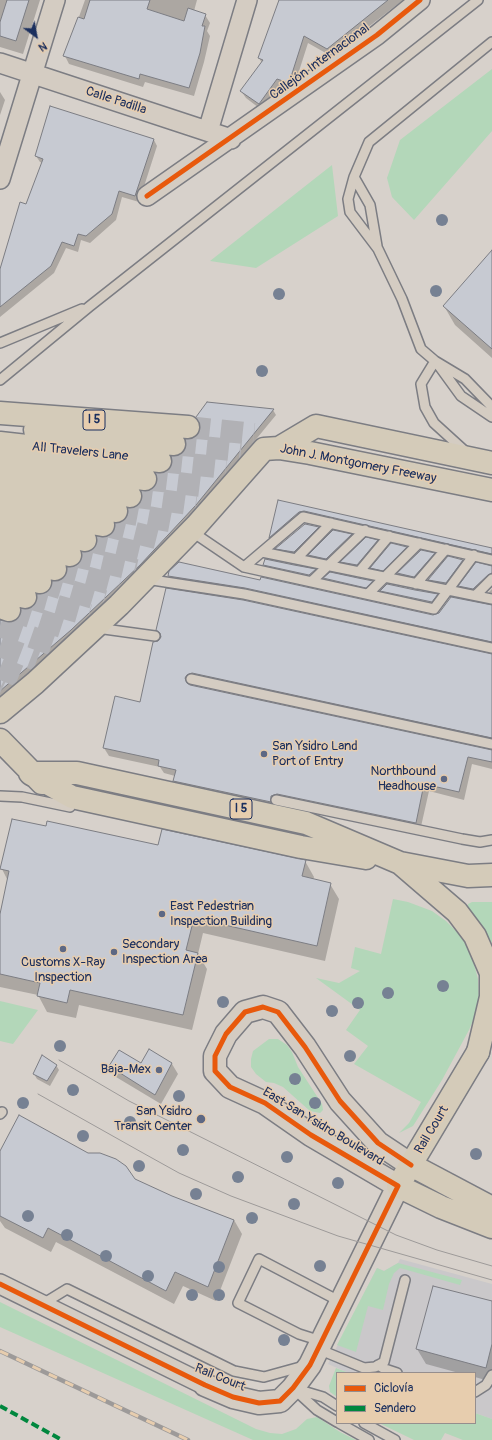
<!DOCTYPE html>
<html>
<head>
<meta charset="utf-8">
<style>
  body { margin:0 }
  #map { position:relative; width:492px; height:1440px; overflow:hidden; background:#d7d1cb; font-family:Pangolin,sans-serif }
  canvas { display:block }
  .legend { position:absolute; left:336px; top:1372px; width:140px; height:52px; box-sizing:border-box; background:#e7cdae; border:1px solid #958e8e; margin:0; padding:5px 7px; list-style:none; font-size:12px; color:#1b2f5e }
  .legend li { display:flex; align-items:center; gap:8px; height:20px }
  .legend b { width:20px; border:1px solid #958e8e }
  .north { position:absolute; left:16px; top:16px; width:40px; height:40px; -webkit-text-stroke:3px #e7cdae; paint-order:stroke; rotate:148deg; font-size:11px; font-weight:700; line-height:16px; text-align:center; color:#1b2f5e }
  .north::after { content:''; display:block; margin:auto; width:14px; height:18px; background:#1b2f5e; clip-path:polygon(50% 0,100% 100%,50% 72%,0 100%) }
</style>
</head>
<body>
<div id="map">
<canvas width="492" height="1440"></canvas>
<ul class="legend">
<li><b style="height:5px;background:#e8590c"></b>Ciclovía</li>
<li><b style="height:5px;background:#00873e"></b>Sendero</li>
</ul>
<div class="north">N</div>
</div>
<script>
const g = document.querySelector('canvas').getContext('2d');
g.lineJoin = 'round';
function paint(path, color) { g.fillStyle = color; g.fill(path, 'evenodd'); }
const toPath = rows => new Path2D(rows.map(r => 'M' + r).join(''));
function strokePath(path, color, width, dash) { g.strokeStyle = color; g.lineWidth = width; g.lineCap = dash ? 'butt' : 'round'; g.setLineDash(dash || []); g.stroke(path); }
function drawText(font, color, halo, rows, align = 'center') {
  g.font = font + ' Pangolin,sans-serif'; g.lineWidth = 3; g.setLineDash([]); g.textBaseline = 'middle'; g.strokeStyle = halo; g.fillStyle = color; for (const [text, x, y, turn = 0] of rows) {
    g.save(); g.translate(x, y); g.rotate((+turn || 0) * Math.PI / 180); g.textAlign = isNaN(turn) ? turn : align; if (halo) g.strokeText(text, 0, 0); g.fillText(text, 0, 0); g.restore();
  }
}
const built = toPath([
  [400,1259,492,1284,492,1419,475,1413,475,1373,349,1373,328,1364,377,1268,384,1271,398,1263]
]);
const green = toPath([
  [492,69,492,131,414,220,392,197,387,178,400,140],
  [332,165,338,216,256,268,210,261],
  [393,899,408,902,432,911,446,921,459,934,468,948,474,964,478,979,479,997,475,1016,469,1030,442,1080,413,1126,399,1133,409,1123,421,1102,354,1064,368,1046,346,1030,360,1010,316,978,339,983,360,971,351,968,355,947,381,954],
  [472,902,492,902,492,943,468,908,468,904],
  [0,1001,38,1010,13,1044,0,1041],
  [269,1039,278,1039,287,1045,292,1052,298,1067,322,1104,323,1110,320,1113,310,1111,283,1087,274,1083,266,1082,256,1074,251,1067,251,1059,253,1051],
  [398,1263,462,1280,460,1285,400,1268,394,1273,389,1284,383,1310,368,1306,356,1352,337,1345,377,1268,384,1271],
  [0,1302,256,1429,270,1433,282,1434,296,1429,307,1419,317,1417,340,1432,356,1440,253,1440,0,1327],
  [336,1368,349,1373,337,1373,337,1397,330,1392,329,1386],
  [475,1413,492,1419,492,1440,463,1440,445,1433,441,1440,414,1440,379,1423,475,1423]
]);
const shadow = toPath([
  [0,0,40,0,23,54,0,47],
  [85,0,197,0,194,11,205,15,210,23,207,31,210,36,204,62,194,96,145,82,143,87,69,64,65,56],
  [286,0,403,0,331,56,308,43,293,90,281,86,263,111,246,98,241,91,262,63,259,58],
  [0,92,5,100,0,115],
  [154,140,157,146,139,202,122,197,116,220,90,243,81,240,78,252,66,248,54,273,0,317,0,276,43,163,40,162,36,156],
  [492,252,492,358,455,325,444,306],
  [208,403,273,410,276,415,198,510,143,571,40,665,0,697,0,621,11,623,18,620,35,606,43,595,80,564,89,553,113,534,141,504,150,492,155,488,165,474,171,469,179,456,199,434],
  [278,501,492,549,492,560,304,520,274,545,270,538],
  [318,528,321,532,297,557,279,554,276,549],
  [333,531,351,535,354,540,329,564,312,560,309,555],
  [377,541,380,546,360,570,345,567,342,562],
  [406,548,409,552,386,575,374,573,371,568],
  [421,551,434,554,437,559,417,582,401,578,398,574],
  [265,560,315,570,318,575,312,580,267,570,264,565],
  [462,560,465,565,448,588,432,585,429,580],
  [492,567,492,583,478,597,464,594,460,586],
  [330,573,372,582,375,586,369,593,327,583,325,579],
  [169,576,261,581,433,616,492,606,492,648,174,584],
  [492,589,492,598,489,592],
  [381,591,437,595,440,600,434,607,384,596],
  [157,630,492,654,492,744,194,681,189,686,492,751,492,769,472,764,464,800,429,791,420,831,275,804,275,810,179,789,174,781,175,776,164,773,160,767,109,756,104,748,140,703,158,642,162,638],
  [47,827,159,846,305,861,314,877,313,880,330,884,339,899,325,961,203,933,198,954,207,969,192,1030,79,1005,76,1018,47,1012,38,995,0,987,0,911,2,912,8,881,2,869],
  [172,1064,178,1074,161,1104,116,1077,110,1066],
  [56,1065,59,1070,50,1086,37,1079,34,1074],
  [0,1153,134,1180,172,1197,234,1220,242,1234,216,1301,183,1286,174,1304,56,1242,51,1252,5,1228,0,1221],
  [492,1302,492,1382,475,1377,475,1373,459,1373,426,1364,417,1349]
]);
const building = toPath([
  [7,0,29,0,16,41,0,36,0,22,7,0],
  [90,0,150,0,147,9,184,21,188,8,206,14,202,26,205,26,200,53,189,88,140,74,139,79,63,56,78,17,84,19,90,0],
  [279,0,388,0,327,49,304,36,289,83,277,79,259,104,240,91,263,60,258,58,279,0],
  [50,106,154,139,135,196,119,191,112,214,86,236,78,234,74,246,62,242,51,266,0,307,0,269,20,202,26,204,43,159,35,156,50,106],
  [492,250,492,349,443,306,492,250],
  [207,402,274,409,196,505,140,565,71,630,0,691,0,620,11,622,17,620,21,614,21,609,28,609,34,606,37,600,37,594,43,594,49,591,52,581,59,581,64,577,67,567,73,567,79,564,82,558,82,552,88,552,94,549,97,543,97,537,107,537,112,533,115,523,121,523,126,519,128,508,135,508,140,504,142,498,141,491,149,491,155,486,157,480,156,473,165,473,170,469,172,463,172,456,179,456,184,452,186,446,186,439,193,438,198,434,200,428,196,417,207,402],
  [278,500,492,548,492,554,304,511,299,512,269,538,278,500],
  [305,524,319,527,294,552,275,549,305,524],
  [333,530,352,534,326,559,308,555,333,530],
  [366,537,378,540,357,565,340,562,366,537],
  [391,543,407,547,383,571,370,568,391,543],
  [421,550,435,553,414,577,397,573,421,550],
  [448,556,463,560,446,583,428,580,448,556],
  [265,559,294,565,316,569,309,575,263,565,265,559],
  [179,562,260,580,261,577,433,615,439,613,451,597,492,605,492,642,245,588,168,576,169,571,179,562],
  [476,562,492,566,492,573,488,575,473,589,458,586,476,562],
  [330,572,358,578,373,581,366,588,323,578,330,572],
  [387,584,415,590,438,594,432,602,380,591,387,584],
  [166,588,243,600,492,654,492,738,192,673,187,675,185,678,187,683,190,685,492,750,492,762,468,757,459,792,424,784,416,823,277,794,271,796,271,802,173,781,176,770,158,766,159,760,103,748,115,696,140,702,153,642,158,641,161,637,160,633,156,630,166,588],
  [12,819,46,826,47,821,158,845,162,829,306,860,302,876,331,883,317,946,194,918,186,950,198,953,183,1015,70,990,67,1003,37,996,40,983,0,974,0,914,9,871,0,869,12,819],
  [149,1049,172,1063,155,1095,109,1066,119,1050,141,1063,149,1049],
  [42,1055,57,1065,47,1081,33,1074,42,1055],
  [19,1115,88,1153,100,1153,116,1159,126,1166,135,1179,172,1196,234,1220,208,1287,175,1272,166,1291,48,1228,43,1238,0,1216,0,1151,19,1115],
  [433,1286,492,1301,492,1344,486,1368,416,1349,433,1286]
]);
const highwayTunnel = toPath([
  [188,427,254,434],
  [174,444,241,451],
  [160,461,226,468],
  [145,479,210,487],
  [130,496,196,505],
  [116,511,180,523],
  [103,525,164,540],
  [85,540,149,555],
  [70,555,136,570],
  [55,569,119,586],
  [40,582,104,601],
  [25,597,89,615],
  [9,610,71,630],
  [0,626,54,645],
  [0,646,37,660],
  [0,668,19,676],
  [0,688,2,689]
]);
const lane = toPath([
  [492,42,369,142,354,177,348,199,350,212,378,249,402,299,421,349,435,361,465,379,492,407],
  [354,177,370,205,377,246],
  [0,343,82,309],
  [435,361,421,384,425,407,434,423,467,453],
  [437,363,461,396,492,417],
  [0,380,90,306,478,0],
  [191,531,244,567,434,609,474,555],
  [262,552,492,599],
  [296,559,331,523],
  [244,567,303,517,492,560],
  [359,572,389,536],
  [146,579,244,594,492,648],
  [311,582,365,530],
  [416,584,446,549],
  [368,594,419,543],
  [476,595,492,579],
  [97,628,155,636],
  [191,679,492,744],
  [0,796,22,797,70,807],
  [276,800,462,839,480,842,492,840],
  [0,1114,2,1112],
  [41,1305,67,1289,234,1371,264,1377,304,1366],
  [321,1341,299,1334,238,1303,259,1259,341,1302],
  [318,1349,364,1368,375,1367,384,1362,405,1280],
  [378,1365,385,1369,397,1373],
  [293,1388,317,1410,337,1422],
  [296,1389,323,1397,337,1406],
  [475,1392,486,1385,492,1375],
  [339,1423,369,1440],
  [364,1423,395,1440]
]);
const street = toPath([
  [0,63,231,139],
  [208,131,247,0],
  [0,179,55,0],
  [147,196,377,35,420,0],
  [0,1284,205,1385]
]);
const secondary = toPath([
  [205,1385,233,1397,259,1403,280,1401,293,1388,310,1365,398,1186,311,1135,265,1103,230,1087,215,1071,215,1056,226,1034,245,1012,263,1007,278,1012,305,1047,340,1101,378,1143,411,1165]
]);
const primary = toPath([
  [478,1052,398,1186,441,1207,492,1227],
  [411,1165,492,1208]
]);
const highway = toPath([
  [0,413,188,427],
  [35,430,174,444],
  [0,443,160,461],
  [279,448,316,426,492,463],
  [0,458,145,479],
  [0,474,130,496],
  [0,490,116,511],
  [0,506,103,525],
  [0,521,85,540],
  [0,539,70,555],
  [0,556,55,569],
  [0,572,40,582],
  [0,590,25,597],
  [0,607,9,610],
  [0,712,35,683,119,605,196,526,264,449,279,448,310,453,492,490],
  [0,740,42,783],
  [30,773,77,773,306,823,400,863,457,912,475,936,491,973,491,997,478,1052],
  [31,774,72,797,301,847,366,858],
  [400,863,468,876,492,875]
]);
const tram = toPath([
  [59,1060,129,1101,396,1235,437,1250,492,1266],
  [38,1094,143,1153,179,1173,231,1196,338,1236,492,1280]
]);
const rail = toPath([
  [0,1351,188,1440]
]);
const quiet = toPath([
  [0,1406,62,1440]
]);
const cycleway = toPath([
  [147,196,377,35,420,0],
  [0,1284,205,1385,233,1397,259,1403,280,1401,293,1388,310,1365,398,1186,311,1135,265,1103,230,1087,215,1071,215,1056,226,1034,245,1012,263,1007,278,1012,305,1047,340,1101,378,1143,411,1165]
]);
const trees = [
  [442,220],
  [436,291],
  [279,294],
  [262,371],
  [443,986],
  [388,993],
  [223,1002],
  [358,1003],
  [332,1011],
  [60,1046],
  [350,1056],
  [295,1079],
  [73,1090],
  [179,1096],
  [23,1103],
  [315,1103],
  [130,1122],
  [83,1136],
  [183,1150],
  [476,1154],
  [287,1157],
  [139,1166],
  [238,1177],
  [338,1183],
  [196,1194],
  [294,1204],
  [28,1216],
  [252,1218],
  [67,1235],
  [106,1256],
  [320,1266],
  [219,1267],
  [148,1276],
  [192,1295],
  [219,1295],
  [284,1340]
];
const markers = [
  [264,754,4,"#5d6884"],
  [444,779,4,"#5d6884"],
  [162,914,4,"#5d6884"],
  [63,949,4,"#5d6884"],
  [114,952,4,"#5d6884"],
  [159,1070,4,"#5d6884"],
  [201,1119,5,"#5d6884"]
];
const shields = [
  [94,420,22],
  [241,809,22]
];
const shieldNames = [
  ["I 5",94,420],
  ["I 5",241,809]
];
const streetNames = [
  ["Callejón Internacional",320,62,-36],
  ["Calle Padilla",116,101,18],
  ["All Travelers Lane",80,452,6],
  ["John J. Montgomery Freeway",358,464,11],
  ["East San Ysidro Boulevard",323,1127,31],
  ["Rail Court",432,1130,-59],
  ["Rail Court",220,1378,22]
];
const poiNames = [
  ["San Ysidro Land",272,747],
  ["Port of Entry",272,762],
  ["Northbound",436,772,"right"],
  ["Headhouse",436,787,"right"],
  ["East Pedestrian",170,907],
  ["Inspection Building",170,922],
  ["Secondary",122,945],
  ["Inspection Area",122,960],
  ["Customs X-Ray",63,963,"center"],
  ["Inspection",63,978,"center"],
  ["Baja-Mex",151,1070,"right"],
  ["San Ysidro",192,1112,"right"],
  ["Transit Center",192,1127,"right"]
];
paint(built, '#cac8ca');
paint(green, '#b3d7b9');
paint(shadow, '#0003');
paint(building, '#c7cad2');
strokePath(building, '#7c7d83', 1);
strokePath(highwayTunnel, '#b1b1b5', 22, [22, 11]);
strokePath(lane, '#7c7d83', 12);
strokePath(street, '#7c7d83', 22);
strokePath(secondary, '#7c7d83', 25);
strokePath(primary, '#7c7d83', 25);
strokePath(highway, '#7c7d83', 25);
strokePath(lane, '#d4ccc2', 9);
strokePath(street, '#d4ccc2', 19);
strokePath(secondary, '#d4ccc2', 22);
strokePath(primary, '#d4cbb9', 22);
strokePath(highway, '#d4cbb9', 22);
strokePath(tram, '#9d9a99', 1);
strokePath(rail, '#9d9a99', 4.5);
strokePath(rail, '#e7cdae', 3, [9]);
strokePath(quiet, '#00873e', 4, [8, 4]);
strokePath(cycleway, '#e8590c', 5);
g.fillStyle = '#768193';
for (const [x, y] of trees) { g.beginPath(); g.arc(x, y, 6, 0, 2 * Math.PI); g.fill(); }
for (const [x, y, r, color] of markers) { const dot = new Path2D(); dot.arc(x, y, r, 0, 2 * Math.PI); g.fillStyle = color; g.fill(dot); strokePath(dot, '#e7cdae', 1.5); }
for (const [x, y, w] of shields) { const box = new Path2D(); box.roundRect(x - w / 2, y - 10, w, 20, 3); g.fillStyle = '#e7cdae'; g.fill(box); strokePath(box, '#1b2f5e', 1); }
drawText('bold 12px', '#1b2f5e', null, shieldNames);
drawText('13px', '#1b2f5e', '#e7cdae', streetNames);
drawText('13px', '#1b2f5e', '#e7cdae', poiNames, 'left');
</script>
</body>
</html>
